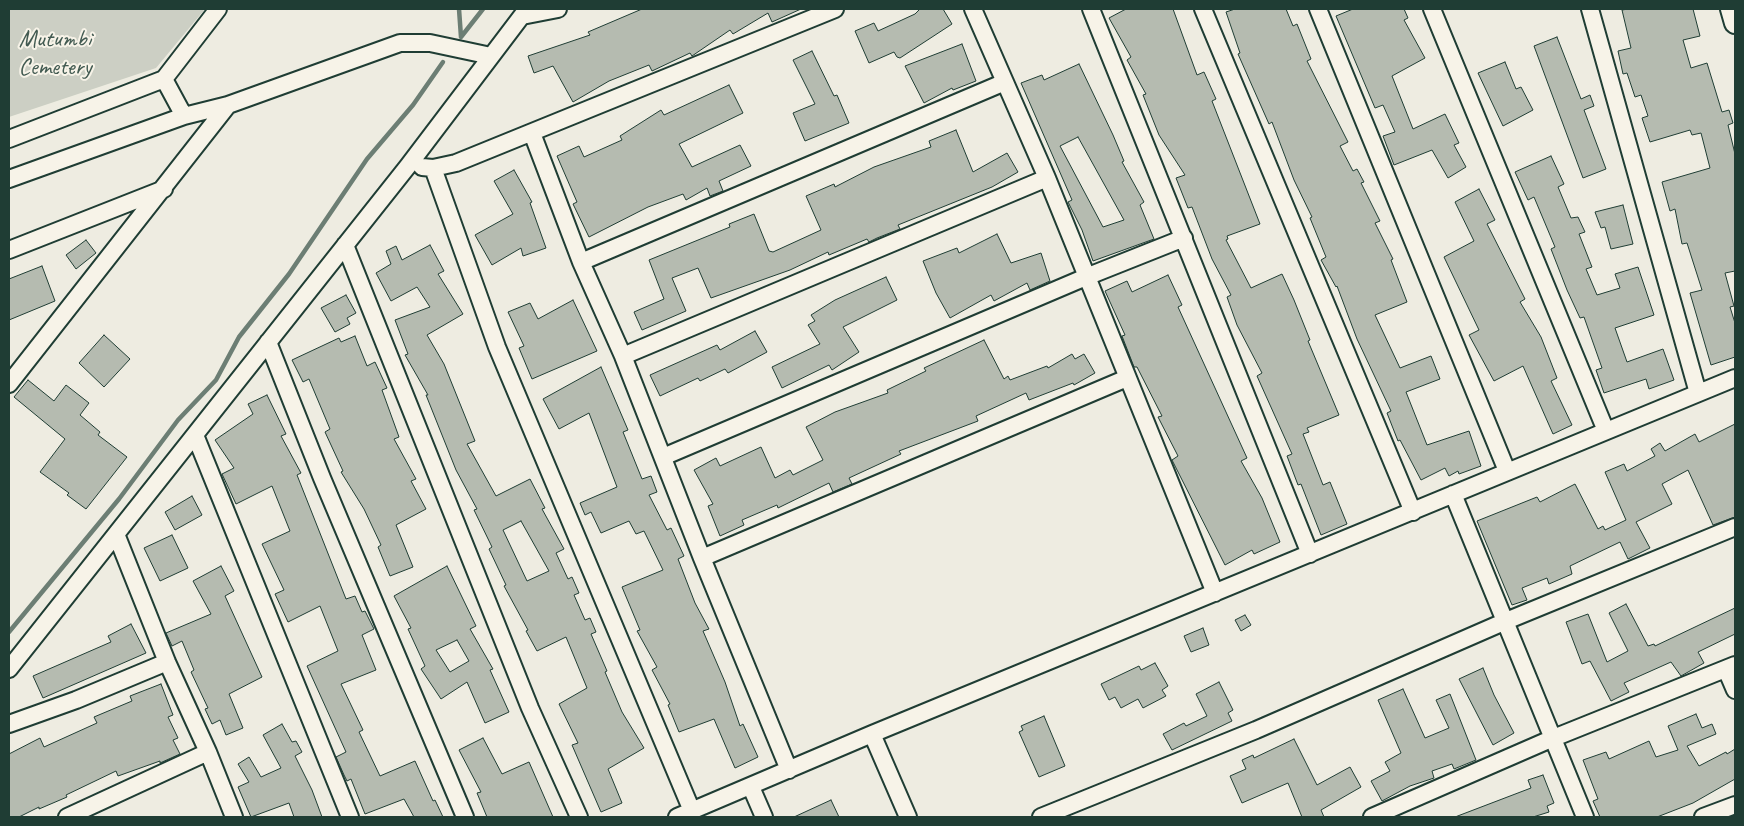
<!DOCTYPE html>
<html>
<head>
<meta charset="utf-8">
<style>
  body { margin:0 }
  #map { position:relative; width:1744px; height:826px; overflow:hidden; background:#eeece1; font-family:Caveat,sans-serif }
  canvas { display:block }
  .frame { position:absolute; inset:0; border:10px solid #1f3d34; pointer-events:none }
</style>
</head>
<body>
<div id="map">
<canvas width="1744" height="826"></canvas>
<div class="frame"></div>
</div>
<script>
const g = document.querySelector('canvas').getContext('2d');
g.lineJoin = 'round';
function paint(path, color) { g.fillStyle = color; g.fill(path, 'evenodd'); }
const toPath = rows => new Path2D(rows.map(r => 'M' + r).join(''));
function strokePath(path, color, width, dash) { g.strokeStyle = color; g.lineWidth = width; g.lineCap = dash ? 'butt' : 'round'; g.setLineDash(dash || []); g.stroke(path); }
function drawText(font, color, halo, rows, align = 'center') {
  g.font = font + ' Caveat,sans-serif'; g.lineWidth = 4; g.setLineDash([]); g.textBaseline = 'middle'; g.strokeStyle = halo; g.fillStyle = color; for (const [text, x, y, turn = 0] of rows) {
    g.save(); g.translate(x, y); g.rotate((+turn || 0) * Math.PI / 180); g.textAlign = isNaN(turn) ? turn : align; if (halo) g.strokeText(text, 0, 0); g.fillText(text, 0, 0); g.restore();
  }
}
const green = toPath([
  [9,9,205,9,156,68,9,117]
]);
const stream = toPath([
  [459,9,461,37],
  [461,37,483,9],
  [9,632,119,499,178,420,216,380,239,337,289,274,367,159,413,105,443,62]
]);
const building = toPath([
  [642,9,801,9,772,22,768,13,733,34,730,30,692,56,690,53,652,71,649,65,609,81,573,102,553,66,534,73,528,56,590,35,588,32,642,9],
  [920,9,943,9,952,24,900,58,897,57,894,52,869,63,855,31,874,23,878,31,915,14,920,9],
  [1126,9,1173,9,1197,75,1204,72,1216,99,1212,101,1260,224,1227,236,1228,239,1226,240,1251,288,1282,274,1294,300,1310,340,1308,341,1339,415,1307,428,1309,432,1303,434,1323,485,1330,482,1347,524,1321,535,1301,484,1298,485,1287,456,1292,454,1257,376,1262,373,1237,325,1227,297,1231,295,1212,259,1192,207,1188,208,1176,178,1185,175,1159,135,1143,95,1146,94,1127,60,1131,57,1109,18,1126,9],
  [1235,9,1286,9,1293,26,1297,24,1311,59,1307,61,1348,142,1340,146,1353,171,1357,169,1364,182,1361,183,1380,221,1375,223,1393,259,1391,260,1407,302,1375,315,1400,368,1431,356,1440,379,1406,392,1427,445,1469,431,1481,466,1459,474,1458,471,1449,476,1445,468,1421,480,1400,440,1398,441,1387,413,1391,411,1357,339,1337,286,1336,287,1321,260,1326,257,1310,218,1312,217,1294,180,1272,122,1269,124,1238,54,1240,53,1226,12,1235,9],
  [1353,9,1404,9,1408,18,1404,20,1425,58,1392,76,1413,129,1445,114,1459,143,1454,145,1466,167,1448,178,1432,150,1394,165,1383,136,1395,132,1383,105,1375,108,1336,16,1353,9],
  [1628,9,1693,9,1700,36,1683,40,1691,68,1707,63,1722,112,1729,110,1733,123,1728,125,1735,154,1735,271,1725,273,1734,306,1730,307,1735,323,1735,357,1711,365,1690,293,1702,290,1687,243,1682,244,1675,209,1670,211,1662,182,1710,168,1701,133,1692,135,1690,130,1650,142,1642,118,1648,116,1641,95,1635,97,1627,73,1623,74,1618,51,1631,48,1622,10,1628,9],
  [1557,37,1581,99,1590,95,1594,106,1584,110,1606,169,1583,178,1534,46,1557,37],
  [962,44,976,81,953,90,952,88,924,103,905,66,962,44],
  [812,51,834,96,837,95,849,123,805,141,793,113,815,104,793,60,812,51],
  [1505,62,1516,89,1521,87,1533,110,1503,126,1478,73,1505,62],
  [1079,64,1113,135,1124,161,1122,162,1144,202,1140,205,1154,239,1093,261,1082,230,1068,202,1072,200,1021,83,1042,75,1044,80,1079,64],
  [1078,137,1124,220,1103,227,1060,146,1078,137],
  [729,85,743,113,679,144,692,167,740,145,751,166,719,181,723,191,710,196,707,188,686,200,683,194,648,207,589,237,573,204,577,202,557,156,579,146,584,157,622,140,620,136,661,110,664,115,729,85],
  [956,130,973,172,1007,153,1018,172,992,187,898,225,900,229,877,238,869,242,867,239,829,255,828,252,790,270,711,298,698,268,672,278,686,311,642,330,634,312,664,299,649,260,730,227,729,224,754,214,769,251,773,252,821,230,806,196,834,184,835,187,874,167,931,147,929,141,956,130],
  [1551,156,1564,184,1558,187,1571,218,1578,217,1585,232,1579,234,1592,267,1586,269,1597,295,1620,288,1615,274,1638,267,1654,315,1615,328,1627,362,1663,349,1674,380,1649,389,1646,379,1604,393,1596,370,1602,368,1584,317,1580,318,1567,290,1551,249,1555,247,1534,197,1528,200,1515,172,1551,156],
  [514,170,532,202,530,203,546,248,523,256,521,248,492,265,475,235,513,214,494,181,514,170],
  [1479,189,1495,220,1487,224,1525,299,1520,302,1541,337,1557,378,1551,381,1572,425,1553,434,1523,366,1494,381,1469,335,1479,330,1444,257,1474,241,1455,202,1479,189],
  [1623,205,1633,244,1611,249,1605,227,1601,228,1595,212,1623,205],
  [997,234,1011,263,1041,253,1050,281,1030,290,1027,283,994,301,991,295,950,318,936,293,923,261,957,248,959,253,997,234],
  [86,240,96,253,76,269,66,255,86,240],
  [430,245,444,271,438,274,463,314,427,335,444,364,475,441,467,444,496,496,530,479,545,508,542,509,564,549,556,553,568,579,572,577,579,593,574,595,585,620,590,618,596,632,591,634,607,671,605,672,622,712,644,748,608,769,622,803,601,812,572,745,578,743,559,704,587,688,566,637,537,651,526,631,528,630,504,586,506,585,489,549,492,547,474,510,477,509,456,470,426,395,428,395,405,355,408,354,395,320,430,307,417,287,391,301,376,273,391,264,386,251,396,246,402,260,430,245],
  [521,521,549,571,527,581,503,530,521,521],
  [42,266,55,301,9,320,9,279,42,266],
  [1168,275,1182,305,1178,307,1247,458,1241,461,1262,498,1280,542,1254,554,1252,550,1225,565,1172,460,1178,456,1158,417,1162,416,1137,367,1134,367,1122,336,1125,335,1105,291,1127,281,1132,292,1168,275],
  [886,277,897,300,843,327,859,352,832,370,829,365,782,388,772,367,820,344,808,325,815,321,811,315,835,300,886,277],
  [346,295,356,313,347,318,350,324,335,332,321,308,346,295],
  [573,300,597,351,532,379,519,348,524,346,508,312,530,303,538,319,573,300],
  [755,331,767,352,728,373,725,369,700,381,698,378,660,396,650,375,717,345,720,350,755,331],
  [104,335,130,359,104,387,79,363,104,335],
  [355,336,367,366,375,362,387,388,382,390,399,437,394,439,416,479,411,481,426,509,396,525,413,567,390,576,378,547,381,545,364,509,341,472,343,471,325,432,330,429,309,379,303,382,292,360,339,338,341,342,355,336],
  [984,340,1004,379,1008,376,1010,380,1047,366,1048,368,1072,354,1075,359,1084,354,1095,373,1074,385,1073,383,1029,400,1026,393,976,416,978,421,899,451,901,454,849,478,852,484,833,492,829,483,778,508,777,505,742,520,744,525,720,536,708,506,713,504,694,470,716,458,720,466,761,447,775,478,790,470,793,475,823,460,806,427,835,412,888,393,887,390,926,371,924,368,984,340],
  [601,367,628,430,623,432,642,479,651,476,657,492,649,495,667,530,671,528,684,556,678,559,695,603,709,629,703,631,725,682,740,726,743,724,758,757,735,768,714,719,679,732,668,705,670,704,652,670,657,667,637,631,640,630,622,587,663,570,644,531,636,534,629,521,601,533,591,512,585,515,580,503,617,487,589,413,559,429,543,399,601,367],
  [28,380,54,401,66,385,89,403,80,415,100,432,98,435,127,457,86,509,67,495,69,493,40,472,65,439,14,397,28,380],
  [267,395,286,434,281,436,301,473,297,475,346,599,355,596,362,612,365,611,374,629,362,635,376,670,341,684,363,730,359,732,380,776,415,761,433,801,435,800,443,817,414,817,404,799,365,814,351,779,347,781,344,775,336,757,346,752,307,666,338,651,320,606,288,622,275,594,284,590,262,544,290,531,272,486,236,504,222,474,234,468,215,440,253,414,248,404,267,395],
  [1735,424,1735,517,1713,525,1688,470,1662,484,1672,504,1636,522,1650,548,1628,559,1620,542,1570,566,1572,574,1549,584,1547,578,1522,588,1527,600,1512,605,1477,521,1537,497,1540,502,1575,484,1598,529,1603,526,1605,530,1626,520,1605,472,1624,464,1627,471,1655,456,1651,449,1660,443,1665,451,1695,434,1699,442,1735,424],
  [192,496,202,515,175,530,165,512,192,496],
  [172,535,188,568,160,581,144,548,172,535],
  [221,566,234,591,225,596,262,677,229,694,243,728,226,735,220,720,212,724,205,709,208,708,191,672,194,670,182,641,172,646,166,633,211,614,193,581,221,566],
  [447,566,476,626,470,629,493,669,490,670,509,712,485,723,467,682,441,699,421,669,425,666,408,629,411,628,394,596,447,566],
  [457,640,469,661,450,672,436,650,457,640],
  [1626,604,1648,646,1654,644,1655,646,1735,608,1735,634,1698,652,1704,663,1681,676,1671,662,1624,683,1629,692,1611,701,1590,661,1582,664,1566,622,1588,614,1607,662,1628,651,1609,613,1626,604],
  [1245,615,1251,625,1241,631,1235,620,1245,615],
  [131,624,146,653,43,698,33,676,111,642,108,636,131,624],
  [1203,628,1209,645,1191,652,1184,636,1203,628],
  [1155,663,1168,686,1162,690,1166,696,1143,708,1138,699,1121,708,1115,697,1109,700,1101,684,1139,666,1141,670,1155,663],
  [1483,668,1494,695,1514,733,1493,745,1459,679,1483,668],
  [1219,682,1233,710,1228,713,1232,721,1172,750,1163,734,1184,723,1186,726,1207,716,1196,694,1219,682],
  [161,684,173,715,168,717,178,738,173,740,180,754,160,763,160,761,118,776,116,771,66,795,67,797,39,809,39,807,19,817,9,817,9,754,40,738,44,747,97,723,94,717,132,701,130,696,161,684],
  [1403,689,1425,738,1449,728,1436,700,1450,694,1476,760,1454,769,1452,764,1432,771,1434,778,1410,786,1382,801,1371,781,1390,771,1385,762,1401,753,1378,700,1403,689],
  [1696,714,1702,728,1712,724,1716,734,1687,746,1699,766,1726,752,1727,754,1735,749,1735,779,1693,803,1657,817,1600,817,1593,801,1598,799,1583,760,1606,752,1609,759,1649,741,1656,757,1678,750,1668,726,1696,714],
  [1044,716,1065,766,1039,777,1019,732,1023,730,1021,726,1044,716],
  [282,724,292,742,296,741,302,752,295,756,312,790,322,817,294,817,289,803,251,817,238,787,249,782,238,764,249,757,261,777,281,768,263,735,282,724],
  [483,738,502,774,529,762,553,817,487,817,477,793,481,792,459,750,483,738],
  [1294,739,1317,785,1350,767,1361,787,1321,810,1324,817,1302,817,1288,783,1242,803,1230,776,1246,769,1242,760,1253,755,1254,758,1294,739],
  [1543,775,1554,803,1547,806,1549,812,1533,817,1455,817,1531,788,1528,780,1543,775],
  [831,800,839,817,794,817,831,800]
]);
const minor = toPath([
  [973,9,1047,178,1215,593],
  [1091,9,1310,554],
  [1203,9,1413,512],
  [1318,9,1507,471],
  [1432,9,1606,431],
  [1590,9,1698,393],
  [522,16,558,9],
  [164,79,184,116],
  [532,133,581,262,623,356,702,558,789,770],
  [9,139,164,79,218,9],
  [422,167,433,168,456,163,835,9],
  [433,168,497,347,692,811],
  [9,179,184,116,228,105,400,43,430,43,491,56],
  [345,245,530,708,579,817],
  [9,250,164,189],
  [581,262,1005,82],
  [268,342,322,478,465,817],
  [623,356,1047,178],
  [9,384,228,105],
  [195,435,350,817],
  [663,457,1086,277,1184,238],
  [1453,494,1585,817],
  [116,534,167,662,208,752,234,817],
  [702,558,1127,378],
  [9,669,408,166,527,9],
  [1726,669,1735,690],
  [9,724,76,700,167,662],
  [872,734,908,817],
  [751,787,764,817],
  [67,817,208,752],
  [677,817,872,734,1735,378],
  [1041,817,1256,730,1506,621,1735,527],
  [1372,817,1551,739,1735,665],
  [1703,817,1735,805]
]);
const major = toPath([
  [1731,9,1735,23]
]);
const parkNames = [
  ["Mutumbi",55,40],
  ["Cemetery",55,68]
];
paint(green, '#cccfc4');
strokePath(stream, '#6c7e74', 4.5);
paint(building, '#b5bbb0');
strokePath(building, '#1f3d34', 1);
strokePath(minor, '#1f3d34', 20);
strokePath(major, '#1f3d34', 24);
strokePath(minor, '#f7f3e8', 16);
strokePath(major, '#f7f3e8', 20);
drawText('24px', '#425a51', '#f7f3e8', parkNames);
</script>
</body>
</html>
